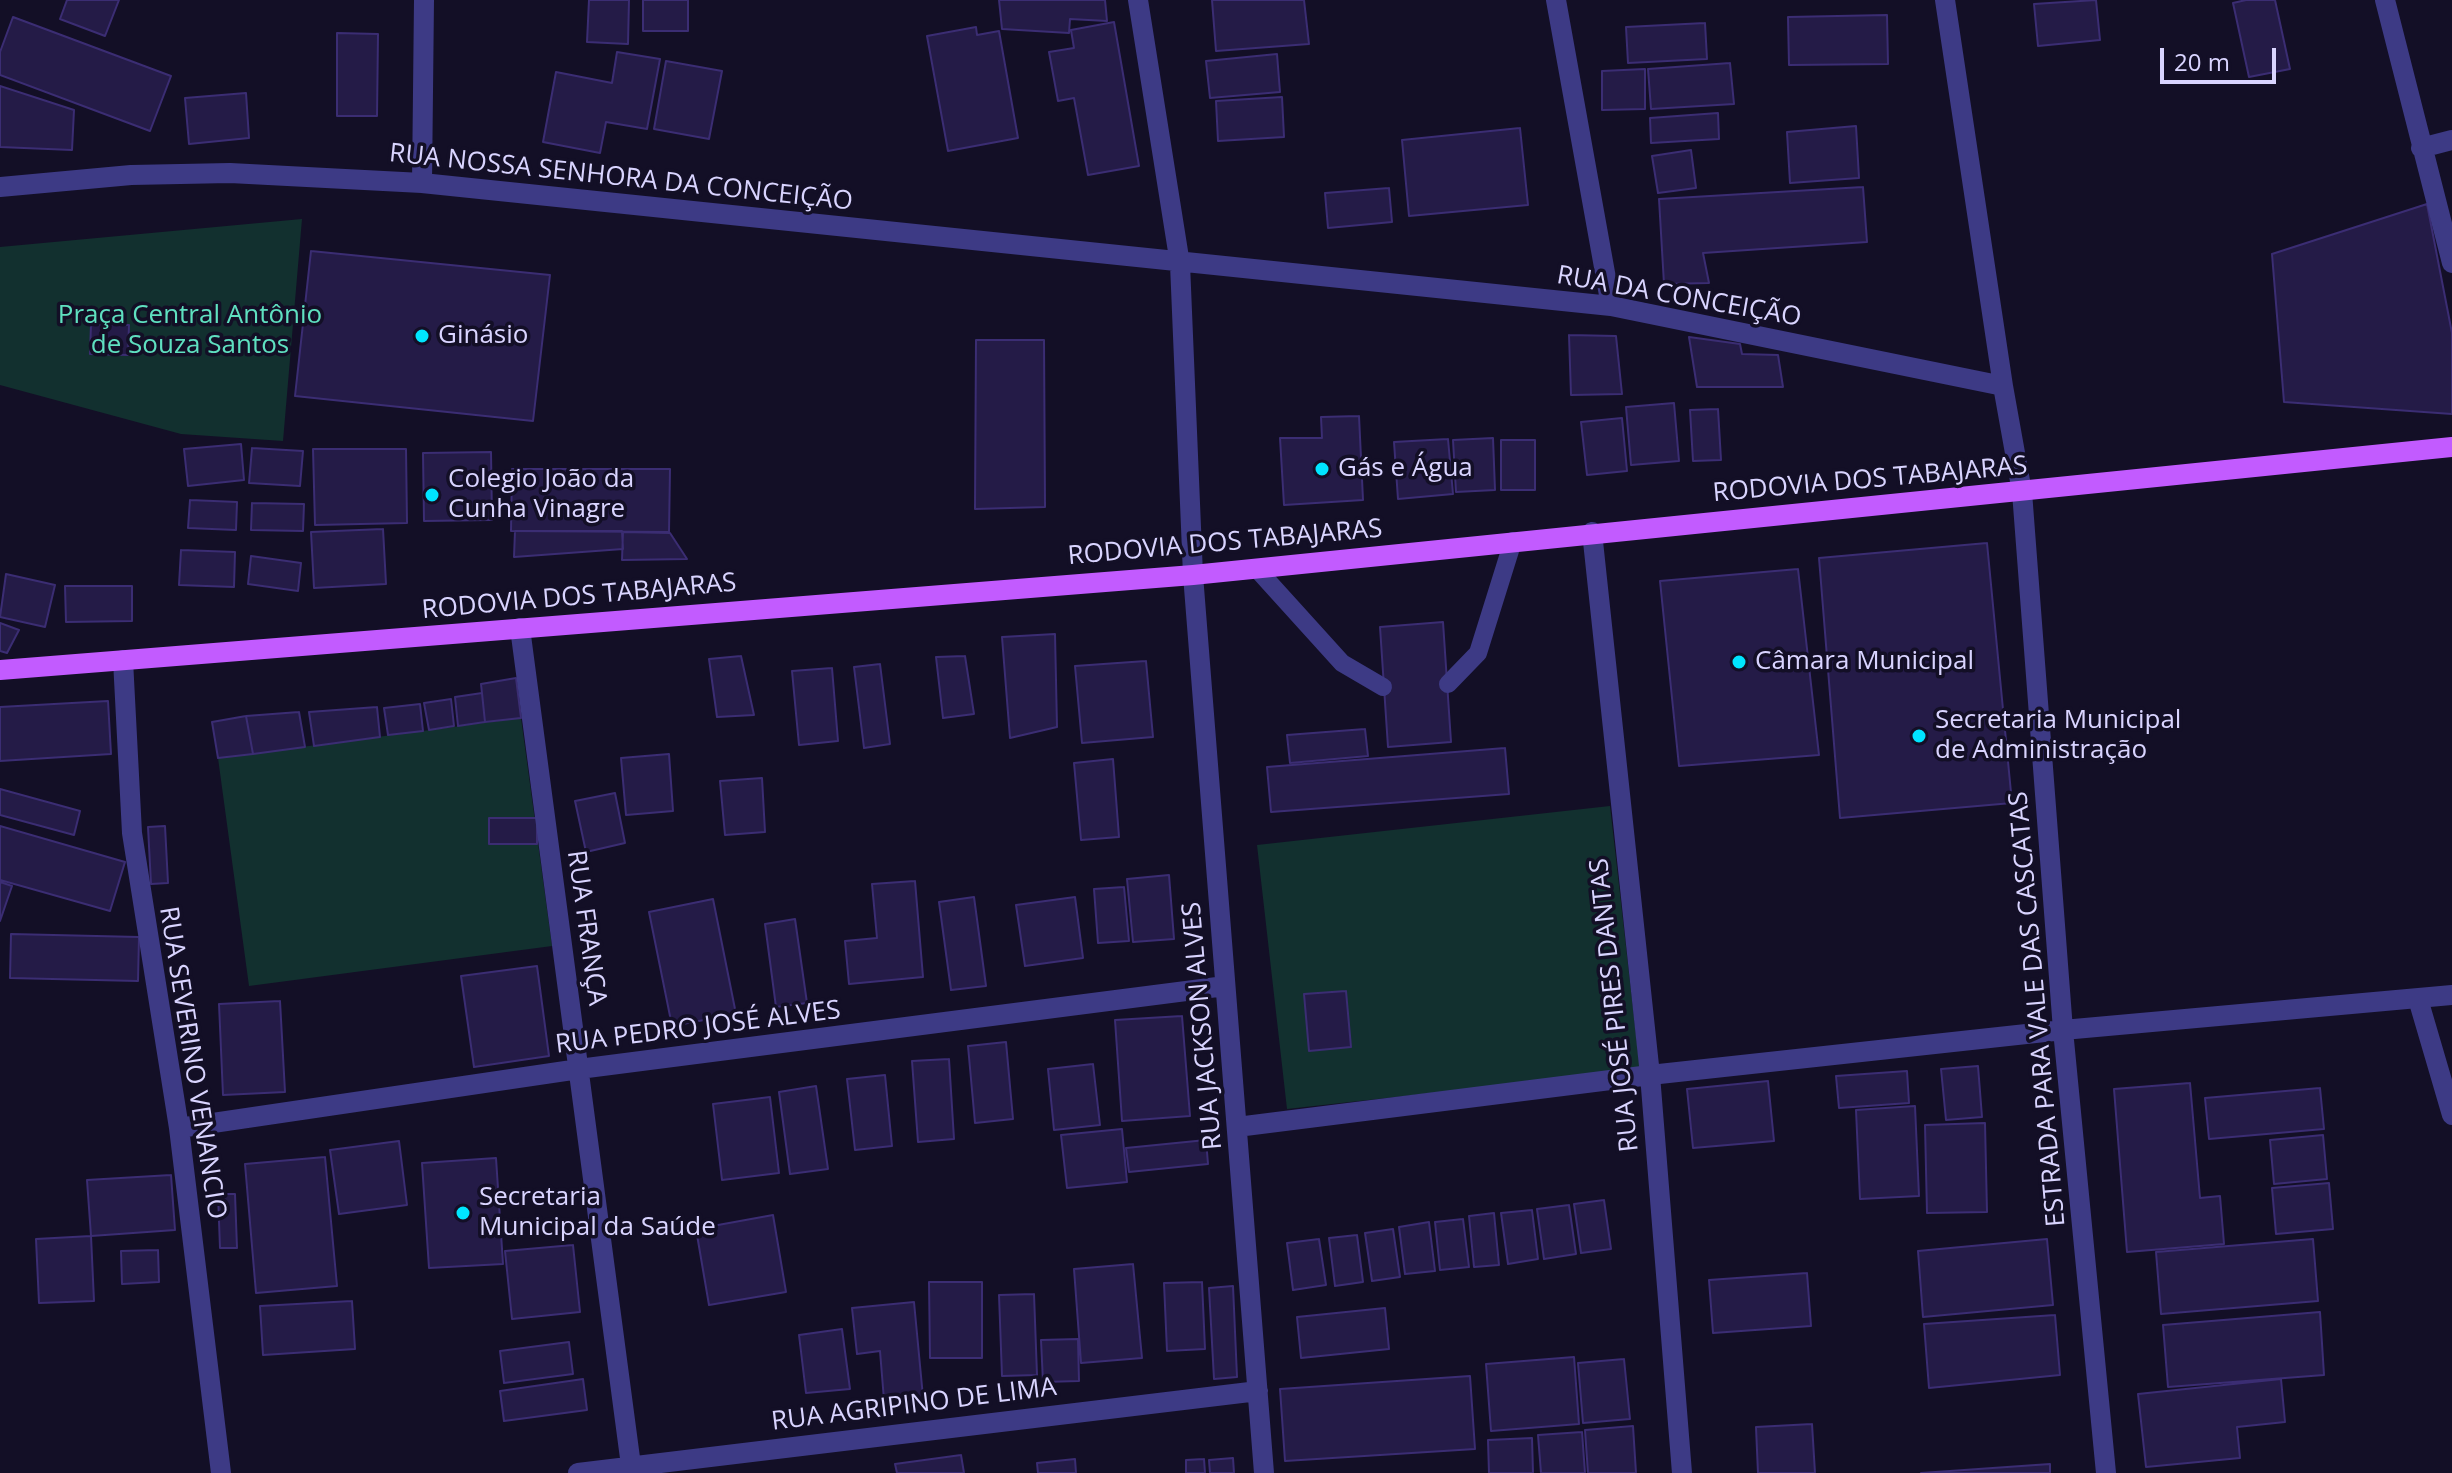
<!DOCTYPE html>
<html>
<head>
<meta charset="utf-8">
<style>
  body { margin:0 }
  #map { position:relative; width:2452px; height:1473px; overflow:hidden; background:#130f26; font-family:"Open Sans",sans-serif }
  canvas { display:block }
  .scale { position:absolute; left:2160px; top:48px; width:116px; height:36px; box-sizing:border-box; border:4px solid #d9d4ff; border-top:0; padding-left:10px; font-size:24px; line-height:28px; white-space:nowrap; color:#d9d4ff; -webkit-text-stroke:6px #130f26; paint-order:stroke }
</style>
</head>
<body>
<div id="map">
<canvas width="2452" height="1473"></canvas>
<div class="scale">20 m</div>
</div>
<script>
const g = document.querySelector('canvas').getContext('2d');
g.lineJoin = 'round';
function paint(path, color) { g.fillStyle = color; g.fill(path, 'evenodd'); }
const toPath = rows => new Path2D(rows.map(r => 'M' + r).join(''));
function strokePath(path, color, width, dash) { g.strokeStyle = color; g.lineWidth = width; g.lineCap = dash ? 'butt' : 'round'; g.setLineDash(dash || []); g.stroke(path); }
function drawText(font, color, halo, rows, align = 'center') {
  g.font = font + ' "Open Sans",sans-serif'; g.lineWidth = 7; g.setLineDash([]); g.textBaseline = 'middle'; g.strokeStyle = halo; g.fillStyle = color; for (const [text, x, y, turn = 0] of rows) {
    g.save(); g.translate(x, y); g.rotate((+turn || 0) * Math.PI / 180); g.textAlign = isNaN(turn) ? turn : align; if (halo) g.strokeText(text, 0, 0); g.fillText(text, 0, 0); g.restore();
  }
}
const green = toPath([
  [302,219,283,441,181,434,0,385,0,247],
  [521,718,552,946,249,986,218,758],
  [1610,806,1640,1070,1287,1109,1257,845]
]);
const building = toPath([
  [67,0,119,0,105,36,60,19,67,0],
  [589,0,629,0,628,44,587,42,589,0],
  [643,0,688,0,688,31,643,31,643,0],
  [999,0,1105,0,1107,21,1070,19,1069,33,1002,29,999,0],
  [1212,0,1304,0,1309,44,1216,51,1212,0],
  [2096,0,2100,40,2038,46,2034,4,2096,0],
  [2246,0,2275,0,2290,69,2249,77,2233,3,2246,0],
  [1887,15,1888,64,1789,65,1788,17,1887,15],
  [13,17,171,76,150,131,0,75,0,52,13,17],
  [1114,22,1139,166,1088,175,1074,98,1058,101,1049,52,1074,48,1071,30,1114,22],
  [1705,23,1707,59,1628,63,1626,27,1705,23],
  [976,27,977,35,999,31,1018,138,948,151,927,36,976,27],
  [337,33,378,34,377,116,337,116,337,33],
  [617,52,660,59,647,129,606,122,600,153,543,142,556,72,612,83,617,52],
  [1277,54,1280,92,1210,98,1206,61,1277,54],
  [666,61,722,71,709,139,654,129,666,61],
  [1730,63,1734,104,1651,109,1648,69,1730,63],
  [1645,69,1645,109,1602,110,1602,71,1645,69],
  [0,86,74,110,72,150,0,147,0,86],
  [246,93,249,138,189,144,185,98,246,93],
  [1282,97,1284,137,1218,141,1216,101,1282,97],
  [1718,113,1719,139,1651,143,1650,118,1718,113],
  [1856,126,1859,178,1790,183,1787,132,1856,126],
  [1520,128,1528,205,1409,216,1402,140,1520,128],
  [1691,150,1696,188,1658,193,1652,156,1691,150],
  [1863,187,1867,242,1703,253,1709,283,1664,284,1659,199,1863,187],
  [1389,188,1392,222,1328,228,1325,193,1389,188],
  [2427,204,2452,333,2452,414,2284,402,2272,254,2427,204],
  [311,251,550,275,533,421,295,396,311,251],
  [91,324,129,325,128,355,90,354,91,324],
  [1569,335,1616,336,1622,394,1571,395,1569,335],
  [1689,337,1740,344,1742,354,1778,355,1783,387,1697,387,1689,337],
  [976,340,1044,340,1045,507,975,509,976,340],
  [1674,403,1679,461,1631,465,1626,407,1674,403],
  [1718,409,1721,460,1693,461,1690,410,1718,409],
  [1359,416,1363,500,1284,505,1280,438,1322,438,1321,417,1359,416],
  [1622,418,1627,471,1587,475,1581,422,1622,418],
  [1493,438,1495,490,1456,492,1453,440,1493,438],
  [1448,439,1453,494,1398,499,1394,442,1448,439],
  [1501,440,1535,440,1535,490,1501,490,1501,440],
  [241,444,244,480,188,486,184,449,241,444],
  [252,448,303,451,300,486,249,483,252,448],
  [313,449,406,449,407,523,315,525,313,449],
  [491,452,492,520,424,521,423,453,491,452],
  [512,469,670,469,669,532,511,531,512,469],
  [190,500,237,502,236,530,188,528,190,500],
  [252,503,304,504,303,531,251,530,252,503],
  [383,529,386,584,314,588,311,532,383,529],
  [515,531,622,531,623,549,514,557,515,531],
  [623,532,670,533,687,559,622,560,623,532],
  [1987,543,2012,803,1840,818,1819,558,1987,543],
  [181,550,235,552,234,587,179,585,181,550],
  [251,556,301,563,298,591,248,584,251,556],
  [1798,569,1819,755,1679,766,1660,581,1798,569],
  [6,574,55,585,45,627,0,617,6,574],
  [65,586,132,586,132,621,66,622,65,586],
  [1443,622,1451,742,1388,747,1380,627,1443,622],
  [0,623,19,630,7,653,0,651,0,623],
  [1055,634,1057,727,1010,738,1002,637,1055,634],
  [741,656,754,715,717,717,709,659,741,656],
  [965,656,974,714,943,718,936,657,965,656],
  [1146,661,1153,737,1082,743,1075,666,1146,661],
  [880,664,890,744,864,748,854,667,880,664],
  [832,668,838,741,799,745,792,671,832,668],
  [516,678,521,718,485,722,481,684,516,678],
  [482,693,485,722,458,726,455,697,482,693],
  [451,699,454,726,429,730,424,703,451,699],
  [108,701,111,754,0,761,0,707,108,701],
  [420,704,423,731,388,735,384,708,420,704],
  [377,707,380,737,314,746,309,712,377,707],
  [299,712,305,747,253,754,246,716,299,712],
  [246,716,253,754,218,758,212,722,246,716],
  [1365,729,1368,756,1290,763,1287,735,1365,729],
  [1505,748,1509,794,1271,812,1267,767,1505,748],
  [669,754,673,811,626,815,621,758,669,754],
  [1113,759,1119,837,1081,840,1074,763,1113,759],
  [762,778,765,832,725,835,720,781,762,778],
  [0,789,80,811,74,835,0,815,0,789],
  [615,793,625,843,586,852,575,801,615,793],
  [489,818,537,818,537,844,489,844,489,818],
  [0,826,125,862,110,911,0,880,0,826],
  [165,826,168,883,151,884,148,827,165,826],
  [1169,875,1174,939,1133,942,1127,879,1169,875],
  [915,881,923,977,849,984,845,941,877,938,872,884,915,881],
  [0,882,12,886,0,921,0,882],
  [1124,887,1129,941,1098,943,1094,889,1124,887],
  [974,897,986,986,951,990,939,902,974,897],
  [1075,897,1083,958,1025,966,1016,905,1075,897],
  [713,899,736,1014,672,1026,649,912,713,899],
  [795,919,807,1003,776,1007,765,924,795,919],
  [11,934,139,937,138,981,10,978,11,934],
  [537,966,549,1056,474,1067,461,976,537,966],
  [1346,991,1351,1047,1309,1051,1304,994,1346,991],
  [280,1001,285,1092,223,1095,219,1004,280,1001],
  [1182,1016,1190,1116,1122,1121,1115,1020,1182,1016],
  [1006,1042,1013,1119,975,1123,968,1046,1006,1042],
  [949,1059,954,1139,918,1142,912,1061,949,1059],
  [1093,1064,1100,1125,1054,1130,1048,1069,1093,1064],
  [1978,1066,1982,1117,1946,1120,1941,1069,1978,1066],
  [1907,1071,1909,1103,1839,1108,1836,1076,1907,1071],
  [885,1075,892,1146,855,1150,847,1079,885,1075],
  [1768,1081,1774,1141,1693,1148,1687,1089,1768,1081],
  [2190,1083,2200,1198,2220,1196,2224,1244,2127,1252,2114,1089,2190,1083],
  [816,1086,828,1169,790,1174,779,1092,816,1086],
  [2320,1088,2324,1129,2209,1139,2205,1098,2320,1088],
  [770,1097,779,1173,722,1180,713,1104,770,1097],
  [1915,1106,1919,1196,1860,1199,1856,1110,1915,1106],
  [1985,1123,1987,1212,1927,1213,1925,1125,1985,1123],
  [1122,1129,1127,1182,1067,1188,1061,1135,1122,1129],
  [2323,1135,2327,1179,2274,1184,2270,1140,2323,1135],
  [1206,1140,1208,1164,1129,1172,1126,1148,1206,1140],
  [399,1141,407,1205,339,1214,330,1150,399,1141],
  [325,1157,337,1286,256,1293,245,1164,325,1157],
  [496,1158,503,1264,429,1268,422,1163,496,1158],
  [171,1175,175,1230,91,1236,87,1180,171,1175],
  [2329,1183,2333,1229,2276,1234,2272,1188,2329,1183],
  [218,1194,235,1194,237,1248,220,1248,218,1194],
  [1604,1200,1611,1249,1581,1253,1574,1204,1604,1200],
  [1569,1205,1576,1254,1544,1259,1537,1209,1569,1205],
  [1532,1210,1538,1259,1508,1264,1501,1213,1532,1210],
  [1494,1213,1499,1265,1474,1267,1469,1216,1494,1213],
  [773,1215,786,1292,709,1305,696,1229,773,1215],
  [1463,1219,1469,1267,1440,1270,1435,1222,1463,1219],
  [1429,1222,1435,1271,1405,1274,1399,1227,1429,1222],
  [1393,1229,1400,1277,1372,1281,1365,1233,1393,1229],
  [1357,1235,1363,1282,1335,1286,1329,1238,1357,1235],
  [91,1236,94,1301,39,1303,36,1239,91,1236],
  [1319,1239,1326,1285,1293,1290,1287,1243,1319,1239],
  [2047,1239,2053,1305,1923,1317,1918,1251,2047,1239],
  [2313,1239,2318,1301,2161,1314,2156,1252,2313,1239],
  [573,1245,580,1312,512,1319,505,1251,573,1245],
  [158,1250,159,1282,122,1284,121,1251,158,1250],
  [1133,1264,1142,1358,1081,1363,1074,1269,1133,1264],
  [1807,1273,1811,1326,1713,1333,1709,1280,1807,1273],
  [929,1282,982,1282,982,1358,930,1358,929,1282],
  [1202,1282,1205,1349,1167,1351,1164,1283,1202,1282],
  [1233,1286,1237,1377,1214,1379,1209,1288,1233,1286],
  [1034,1294,1037,1375,1002,1376,999,1295,1034,1294],
  [352,1301,355,1349,263,1355,260,1306,352,1301],
  [914,1302,923,1397,884,1400,880,1351,857,1354,852,1308,914,1302],
  [1385,1308,1389,1349,1301,1358,1297,1317,1385,1308],
  [2320,1312,2324,1375,2168,1387,2163,1325,2320,1312],
  [2055,1315,2060,1375,1929,1388,1924,1324,2055,1315],
  [842,1329,850,1389,806,1393,799,1335,842,1329],
  [1078,1339,1079,1381,1043,1382,1041,1340,1078,1339],
  [569,1342,573,1374,504,1383,500,1351,569,1342],
  [1574,1357,1579,1424,1491,1431,1486,1364,1574,1357],
  [1624,1359,1630,1419,1583,1423,1578,1363,1624,1359],
  [1470,1376,1475,1449,1285,1461,1280,1389,1470,1376],
  [583,1379,587,1410,504,1421,500,1391,583,1379],
  [2281,1379,2285,1422,2237,1427,2240,1458,2146,1467,2138,1394,2281,1379],
  [1812,1424,1815,1473,1758,1473,1756,1427,1812,1424],
  [1633,1426,1636,1473,1588,1473,1585,1430,1633,1426],
  [1582,1432,1585,1473,1541,1473,1538,1435,1582,1432],
  [1532,1438,1533,1473,1489,1473,1488,1440,1532,1438],
  [961,1455,964,1473,897,1473,895,1464,961,1455],
  [1233,1458,1234,1473,1210,1473,1209,1460,1233,1458],
  [1075,1459,1076,1473,1038,1473,1037,1463,1075,1459],
  [1204,1459,1205,1473,1186,1473,1186,1460,1204,1459],
  [2050,1464,2050,1473,1921,1473,2050,1464]
]);
const lane = toPath([
  [1256,568,1342,663,1383,687],
  [1448,684,1478,653,1513,541]
]);
const street = toPath([
  [1138,0,1180,264,1193,575,1264,1473],
  [1556,0,1611,306],
  [1945,0,2003,386],
  [2385,0,2452,263],
  [2421,148,2452,140],
  [422,183,424,0],
  [0,187,131,175,230,173,422,183,1611,306,2003,386,2022,492,2063,1030,2106,1473],
  [1592,532,1650,1075,1682,1473],
  [520,628,632,1473],
  [123,660,132,833,179,1128,221,1473],
  [2418,999,2452,1115],
  [1237,1127,1650,1075,2063,1030,2452,995],
  [179,1128,579,1069,1225,986],
  [578,1473,1258,1391]
]);
const primary = toPath([
  [0,670,1193,575,2452,447]
]);
const markers = [
  [422,336,8,"#00e5ff"],
  [1322,469,8,"#00e5ff"],
  [432,495,8,"#00e5ff"],
  [1739,662,8,"#00e5ff"],
  [1919,736,8,"#00e5ff"],
  [463,1213,8,"#00e5ff"]
];
const streetNames = [
  ["RUA NOSSA SENHORA DA CONCEIÇÃO",621,178,6],
  ["RUA DA CONCEIÇÃO",1679,297,10],
  ["RODOVIA DOS TABAJARAS",1870,480,-5],
  ["RODOVIA DOS TABAJARAS",1225,543,-5],
  ["RODOVIA DOS TABAJARAS",579,597,-5],
  ["RUA FRANÇA",586,928,82],
  ["RUA JOSÉ PIRES DANTAS",1615,1005,-96],
  ["ESTRADA PARA VALE DAS CASCATAS",2038,1009,-95],
  ["RUA JACKSON ALVES",1203,1026,-95],
  ["RUA PEDRO JOSÉ ALVES",698,1028,-7],
  ["RUA SEVERINO VENANCIO",192,1063,81],
  ["RUA AGRIPINO DE LIMA",914,1405,-7]
];
const parkNames = [
  ["Praça Central Antônio",190,316],
  ["de Souza Santos",190,346]
];
const poiNames = [
  ["Ginásio",438,336],
  ["Gás e Água",1338,469],
  ["Colegio João da",448,480],
  ["Cunha Vinagre",448,510],
  ["Câmara Municipal",1755,662],
  ["Secretaria Municipal",1935,721],
  ["de Administração",1935,751],
  ["Secretaria",479,1198],
  ["Municipal da Saúde",479,1228]
];
paint(green, '#12302f');
paint(building, '#241b47');
strokePath(building, '#3b2d73', 2);
strokePath(lane, '#3d3a85', 18);
strokePath(street, '#3d3a85', 20);
strokePath(primary, '#c25bff', 20);
for (const [x, y, r, color] of markers) { const dot = new Path2D(); dot.arc(x, y, r, 0, 2 * Math.PI); g.fillStyle = color; g.fill(dot); strokePath(dot, '#130f26', 3); }
drawText('26px', '#d9d4ff', '#130f26', streetNames);
drawText('26px', '#5fe0c0', '#130f26', parkNames);
drawText('26px', '#d9d4ff', '#130f26', poiNames, 'left');
</script>
</body>
</html>
